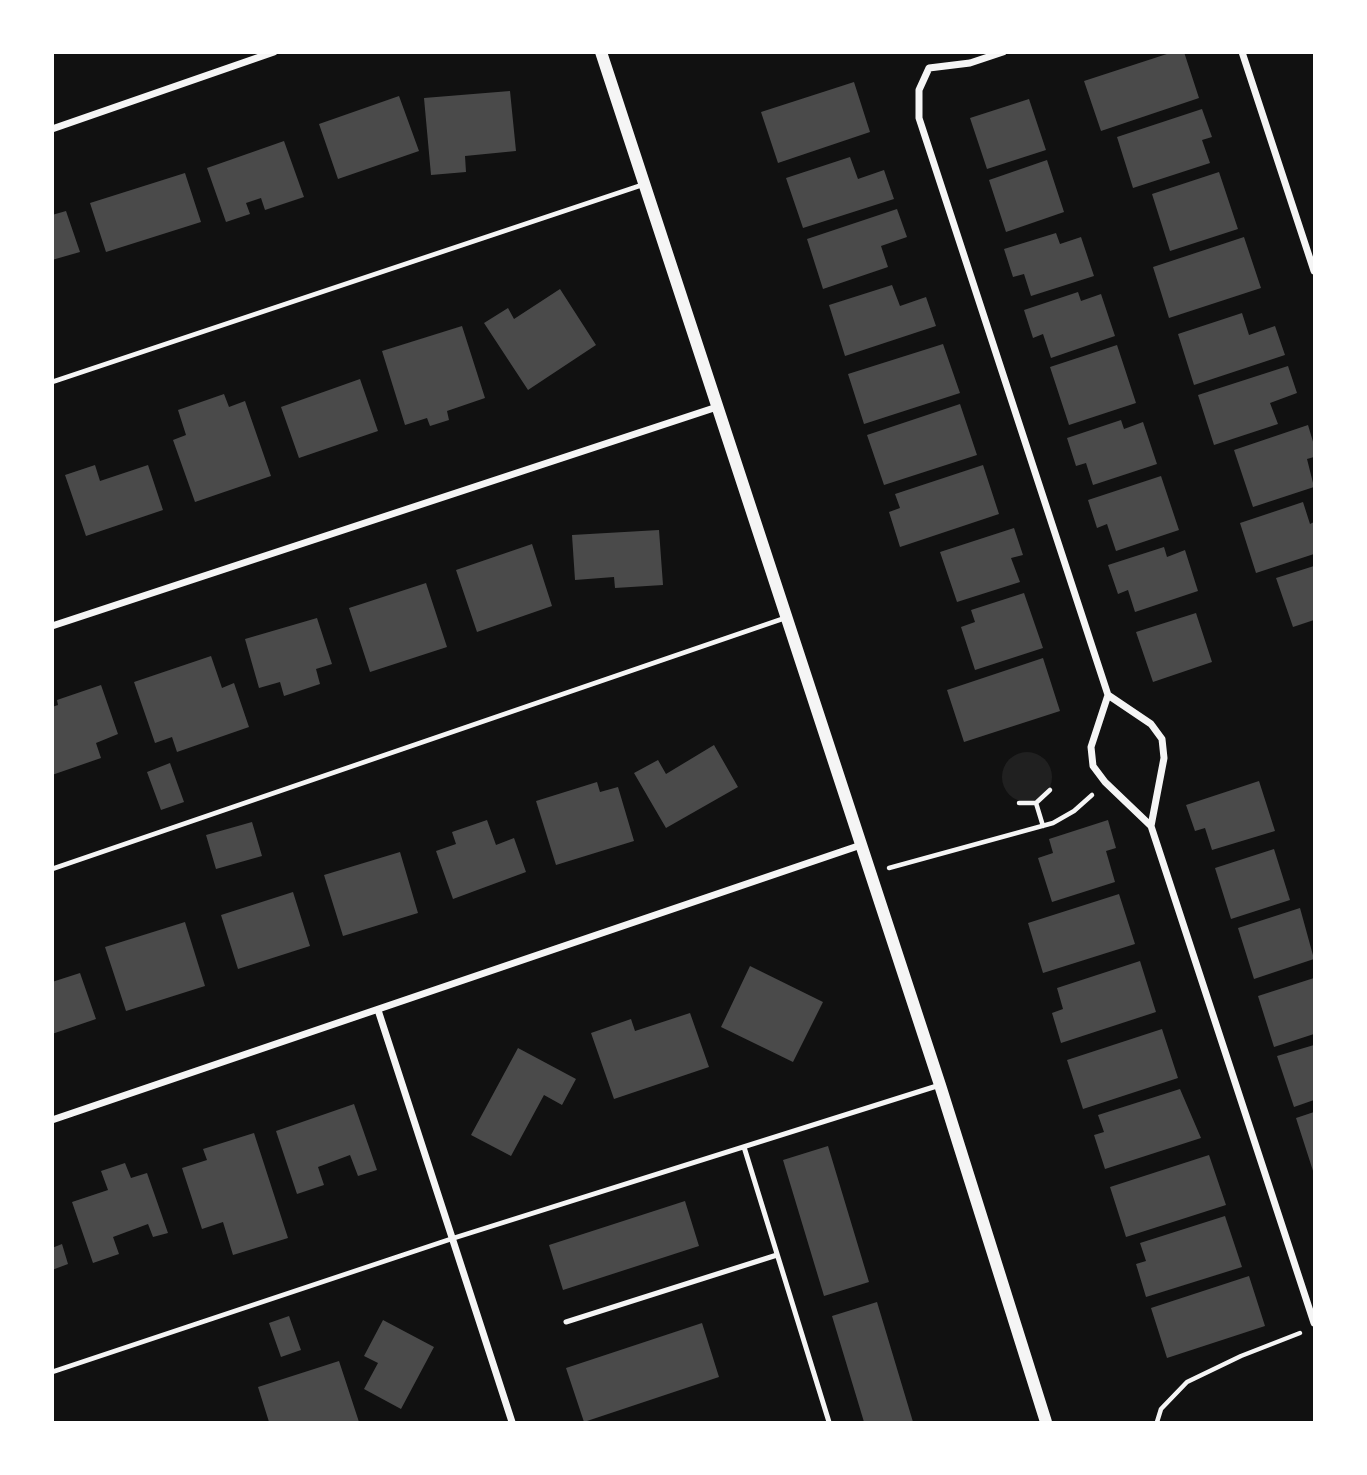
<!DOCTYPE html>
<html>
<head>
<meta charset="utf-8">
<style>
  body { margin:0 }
  #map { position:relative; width:1367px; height:1475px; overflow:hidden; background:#111; font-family:"PT Sans Narrow",sans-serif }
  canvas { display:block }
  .frame { position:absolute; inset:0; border:54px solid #fff; pointer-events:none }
</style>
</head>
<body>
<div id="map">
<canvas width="1367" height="1475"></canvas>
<div class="frame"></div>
</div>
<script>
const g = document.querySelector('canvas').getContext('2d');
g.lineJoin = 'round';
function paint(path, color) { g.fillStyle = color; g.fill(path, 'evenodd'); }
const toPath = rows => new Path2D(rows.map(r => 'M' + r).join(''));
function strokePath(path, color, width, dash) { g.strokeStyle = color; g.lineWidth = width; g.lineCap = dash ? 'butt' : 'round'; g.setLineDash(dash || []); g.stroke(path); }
const green = toPath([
  '1002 777a25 25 0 1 1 50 0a25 25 0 1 1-50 0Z'
]);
const building = toPath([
  [1173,52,1184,52,1199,98,1101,131,1084,81],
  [854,82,870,132,778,163,761,112],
  [510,91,516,151,465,156,466,172,431,175,424,98],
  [399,96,419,151,338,179,319,124],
  [1029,99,1046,150,987,169,970,118],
  [1202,109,1212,137,1202,140,1210,163,1133,188,1117,137],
  [284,141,304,197,265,210,261,198,246,203,250,214,226,222,207,168],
  [850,157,858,179,884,170,894,199,803,228,786,178],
  [1047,160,1064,212,1006,232,989,180],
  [1219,172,1238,229,1170,251,1152,194],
  [185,173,201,222,106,252,90,203],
  [897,209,907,237,881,246,888,267,823,289,807,239],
  [66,211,80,252,52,260,52,215],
  [1056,233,1060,244,1081,237,1094,276,1031,296,1024,274,1013,277,1004,249],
  [1244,237,1261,288,1169,318,1153,267],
  [892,285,900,306,926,297,936,326,845,356,829,305],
  [560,289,596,345,528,390,484,323,508,308,514,319],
  [1078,292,1081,301,1101,294,1115,336,1051,358,1043,334,1033,338,1024,310],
  [1242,313,1249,335,1275,326,1285,355,1194,385,1178,334],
  [462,326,485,398,447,411,449,420,430,426,427,418,405,425,382,351],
  [943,344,960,393,864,424,848,374],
  [1117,345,1136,403,1069,425,1050,367],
  [1288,366,1297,393,1270,403,1278,424,1214,445,1198,395],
  [360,379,378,431,299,458,281,407],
  [224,394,229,407,245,401,271,476,195,502,173,440,186,435,178,410],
  [960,404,977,455,884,485,867,435],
  [1121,420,1124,429,1143,422,1157,464,1093,485,1086,463,1076,466,1067,438],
  [1308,425,1314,445,1314,457,1307,459,1314,487,1253,507,1234,450],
  [95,465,100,481,148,465,163,510,86,536,65,475],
  [983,465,999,514,900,547,889,512,900,508,895,494],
  [1161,476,1179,530,1116,551,1107,524,1097,528,1088,500],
  [1303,502,1310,524,1314,522,1314,554,1256,573,1240,523],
  [1014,528,1023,555,1011,558,1020,582,957,602,940,552],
  [659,530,663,585,615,588,614,577,575,580,572,535],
  [532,544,552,606,477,632,456,570],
  [1164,547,1167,557,1185,550,1198,591,1135,612,1128,590,1118,594,1108,565],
  [1314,566,1314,620,1293,627,1276,578],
  [426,583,447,647,370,672,349,608],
  [1024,593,1043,648,975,670,961,627,975,622,971,610],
  [1196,613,1212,662,1153,682,1136,632],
  [317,618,332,664,316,669,320,684,284,696,280,682,259,688,245,639],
  [211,656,222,688,234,683,249,727,177,752,172,737,155,743,134,682],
  [1043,658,1060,711,964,742,947,690],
  [101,685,118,734,96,743,101,758,52,775,52,707,58,705,57,700],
  [714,745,738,787,666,828,634,773,658,760,666,774],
  [170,763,184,802,161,810,147,772],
  [1259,781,1275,831,1212,850,1205,828,1195,831,1186,805],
  [597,782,600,792,618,787,634,841,556,865,536,801],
  [487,820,496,845,514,838,526,872,453,899,436,851,456,844,452,832],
  [1108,820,1116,848,1106,851,1115,882,1052,902,1038,858,1053,853,1049,839],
  [252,822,262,856,216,869,206,835],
  [1274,849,1290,900,1231,919,1215,868],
  [400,852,418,913,343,936,324,875],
  [293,892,310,946,238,969,221,915],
  [1119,894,1135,944,1043,973,1028,923],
  [1300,908,1314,959,1254,979,1238,928],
  [185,922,205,986,126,1011,105,947],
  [1140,961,1156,1012,1061,1043,1052,1013,1063,1009,1057,988],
  [750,966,823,1002,793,1062,721,1027],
  [80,973,96,1019,52,1034,52,982],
  [1314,978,1314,1034,1274,1047,1258,996],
  [690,1013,709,1067,614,1099,591,1033,631,1019,635,1031],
  [1162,1029,1178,1078,1083,1109,1067,1060],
  [1314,1045,1314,1100,1294,1107,1277,1056],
  [518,1048,576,1079,562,1105,544,1095,511,1156,471,1135],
  [1180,1089,1201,1138,1105,1169,1094,1135,1104,1132,1098,1115],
  [354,1104,377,1170,358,1176,350,1155,318,1167,324,1185,297,1194,276,1131],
  [1314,1112,1314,1174,1296,1118],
  [254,1133,288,1238,233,1255,223,1222,202,1229,182,1168,207,1160,203,1149],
  [828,1146,869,1282,824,1296,783,1160],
  [1209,1155,1226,1205,1126,1237,1110,1187],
  [125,1163,131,1178,147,1173,168,1233,153,1237,148,1224,113,1237,119,1254,93,1263,72,1202,108,1190,101,1171],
  [685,1201,699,1246,563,1290,549,1245],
  [1225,1216,1242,1267,1146,1297,1136,1264,1146,1261,1140,1243],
  [62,1244,68,1264,52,1270,52,1248],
  [1249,1276,1265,1326,1167,1358,1151,1308],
  [877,1302,913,1422,864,1422,832,1316],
  [289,1316,301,1350,281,1357,269,1323],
  [383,1320,434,1347,401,1409,364,1389,378,1363,364,1356],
  [702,1323,719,1377,584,1422,566,1368],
  [339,1361,359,1422,269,1422,258,1387]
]);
const path = toPath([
  [1019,803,1036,803,1050,790],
  [1036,803,1043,826],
  [889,868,1053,823,1074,811,1092,795],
  [1157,1422,1161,1409,1187,1382,1241,1356,1300,1333]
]);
const service = toPath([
  [52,382,645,184],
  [52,869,785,618],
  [744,1147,829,1422],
  [566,1322,777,1255],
  [52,1372,454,1238,940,1085]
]);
const minor = toPath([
  [1003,52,970,63,929,68,919,90,919,118,1108,695,1091,747,1093,766,1105,782,1151,826,1314,1323],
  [1242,52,1314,271],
  [52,129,274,52],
  [52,626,717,407],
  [1108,695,1151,724,1162,739,1164,758,1151,826],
  [378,1010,512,1422],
  [52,1120,861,845]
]);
const tertiary = toPath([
  [601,52,940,1085,1046,1422]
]);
paint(green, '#202020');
paint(building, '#4a4a4a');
strokePath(path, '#f5f5f5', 4.5);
strokePath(service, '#f5f5f5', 5);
strokePath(minor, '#f5f5f5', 7);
strokePath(tertiary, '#f5f5f5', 12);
</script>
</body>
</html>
